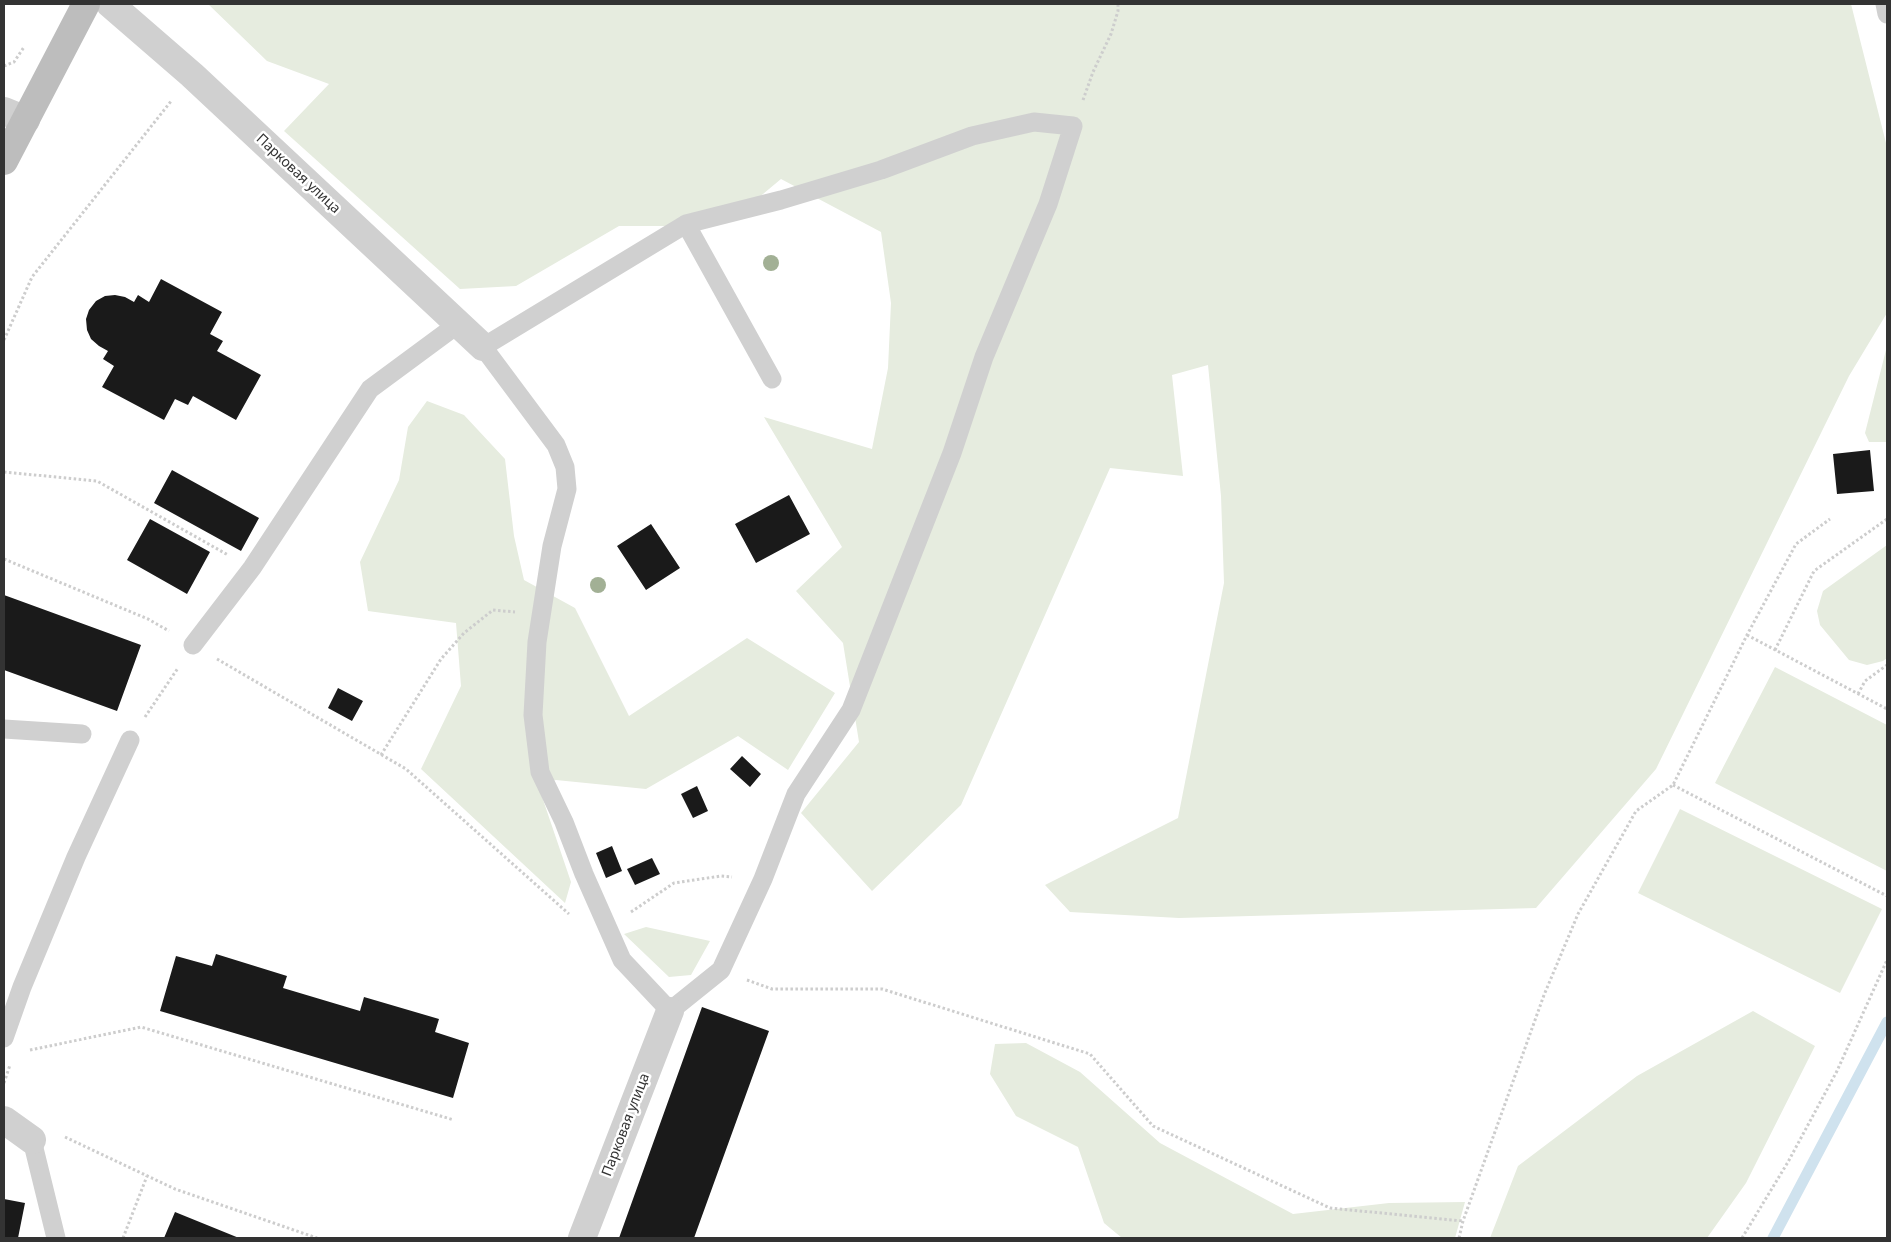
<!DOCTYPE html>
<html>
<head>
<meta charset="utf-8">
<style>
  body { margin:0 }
  #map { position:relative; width:1891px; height:1242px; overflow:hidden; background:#fff; font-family:"Noto Sans",sans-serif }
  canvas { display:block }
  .frame { position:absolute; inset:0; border:5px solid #333; pointer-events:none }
</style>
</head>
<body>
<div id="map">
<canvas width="1891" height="1242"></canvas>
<div class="frame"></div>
</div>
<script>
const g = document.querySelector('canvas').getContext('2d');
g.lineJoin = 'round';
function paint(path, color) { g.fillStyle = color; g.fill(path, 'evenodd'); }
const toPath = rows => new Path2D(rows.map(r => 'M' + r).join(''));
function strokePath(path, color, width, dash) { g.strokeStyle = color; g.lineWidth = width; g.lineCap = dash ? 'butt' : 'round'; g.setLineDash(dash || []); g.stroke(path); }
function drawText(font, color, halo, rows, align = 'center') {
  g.font = font + ' "Noto Sans",sans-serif'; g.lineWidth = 5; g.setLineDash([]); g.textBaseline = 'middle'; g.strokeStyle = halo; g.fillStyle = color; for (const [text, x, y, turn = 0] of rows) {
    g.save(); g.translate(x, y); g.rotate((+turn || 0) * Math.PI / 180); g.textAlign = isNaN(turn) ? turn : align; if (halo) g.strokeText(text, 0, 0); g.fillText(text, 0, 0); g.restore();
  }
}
const green = toPath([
  [208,4,1851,4,1887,147,1887,313,1849,376,1656,769,1536,908,1179,918,1070,912,1045,885,1178,818,1224,583,1221,496,1208,365,1172,375,1183,476,1110,468,961,805,872,891,801,813,859,742,843,643,796,591,842,547,764,417,872,449,888,368,891,303,881,232,781,179,739,214,674,226,619,226,516,286,460,289,284,131,329,84,267,61],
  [1887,346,1887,442,1869,442,1865,433],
  [427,401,464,415,505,459,514,536,524,580,575,608,629,716,747,638,835,693,788,770,738,736,646,789,556,780,538,785,571,882,565,903,421,769,461,686,456,623,368,611,360,562,399,480,408,427],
  [1887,545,1887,658,1883,661,1867,665,1849,660,1820,625,1817,611,1823,591],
  [1775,667,1887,725,1887,871,1715,783],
  [1680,809,1882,909,1840,993,1638,893],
  [646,927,710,941,691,975,669,977,624,934],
  [1753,1011,1815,1046,1746,1183,1707,1238,1490,1238,1518,1166,1637,1076],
  [1026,1043,1080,1072,1160,1143,1293,1214,1389,1203,1465,1202,1455,1238,1122,1238,1104,1223,1078,1147,1016,1116,990,1074,995,1044]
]);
const stream = toPath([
  [1773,1238,1887,1022]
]);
const building = toPath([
  [161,279,222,312,210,334,223,341,217,351,261,375,236,420,193,396,188,405,175,399,164,420,102,387,114,366,103,359,108,351,99,346,91,339,87,330,86,319,89,310,96,301,105,296,115,295,125,297,134,302,138,295,149,302],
  [1870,450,1874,491,1837,494,1833,454],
  [172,470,259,518,241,551,154,503],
  [789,495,810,534,756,563,735,524],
  [150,519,210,552,187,594,127,560],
  [651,524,680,568,646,590,617,546],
  [4,595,141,645,117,711,4,670],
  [338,688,363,701,352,721,328,708],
  [742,756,761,774,750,787,730,769],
  [697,786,708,811,693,818,681,794],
  [612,846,622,871,606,878,596,853],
  [652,858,660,874,635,885,627,869],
  [216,954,287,976,283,988,360,1011,364,997,439,1019,435,1032,469,1043,453,1098,160,1011,176,956,212,966],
  [702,1007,769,1031,694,1238,619,1238],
  [4,1199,25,1203,18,1238,4,1238],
  [175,1212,239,1238,164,1238]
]);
const path = toPath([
  [4,66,14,62,24,47],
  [1083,100,1093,72,1111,34,1118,11,1118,4],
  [4,340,32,277,172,100],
  [4,472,97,481,228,555],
  [4,559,148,619,169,631],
  [1747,635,1887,709],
  [1775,650,1814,571,1887,519],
  [217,659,406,769,569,914],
  [1858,694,1865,681,1887,665],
  [145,717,178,668],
  [381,755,441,659,464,633,493,610,515,612],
  [1673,785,1887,896],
  [631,912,674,883,721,876,732,877],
  [747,980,772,989,882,989,1090,1054,1153,1126,1330,1208,1463,1221],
  [30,1050,141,1027,454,1120],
  [4,1083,10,1065],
  [65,1137,175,1189,317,1238],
  [123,1238,147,1176],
  [1459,1238,1463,1221,1544,995,1578,914,1636,811,1673,785,1747,635,1796,544,1830,519],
  [1742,1238,1788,1162,1837,1071,1887,960]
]);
const service = toPath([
  [1885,4,1887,14],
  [686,224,781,200,881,170,972,136,1034,122,1073,126,1048,204,984,357,952,453,851,710,796,794,763,879,721,970,670,1011,622,960,584,874,564,822,540,772,533,715,537,642,552,546,567,489,565,467,556,445,483,347,686,224,772,379],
  [193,645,252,568,370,389,458,324],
  [4,729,82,734],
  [4,1038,22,987,76,857,130,740],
  [32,1140,56,1238]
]);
const minor = toPath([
  [110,4,192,75,483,347],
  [4,111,26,120],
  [4,1120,32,1140],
  [582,1238,670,1011]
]);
const secondary = toPath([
  [4,161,86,4]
]);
const trees = [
  [771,263],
  [598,585]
];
const streetNames = [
  ["Парковая улица",298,174,43],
  ["Парковая улица",626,1125,-69]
];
paint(green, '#e6ecdf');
strokePath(stream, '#cfe2ee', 11);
paint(building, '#1a1a1a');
strokePath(path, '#cdcdcd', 3, [2.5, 2.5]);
strokePath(service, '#d0d0d0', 19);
strokePath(minor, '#d0d0d0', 28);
strokePath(secondary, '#bdbdbd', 28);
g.fillStyle = '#a2b095';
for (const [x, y] of trees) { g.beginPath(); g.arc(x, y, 8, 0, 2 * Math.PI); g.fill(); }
drawText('14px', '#333', '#fff', streetNames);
</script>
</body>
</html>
